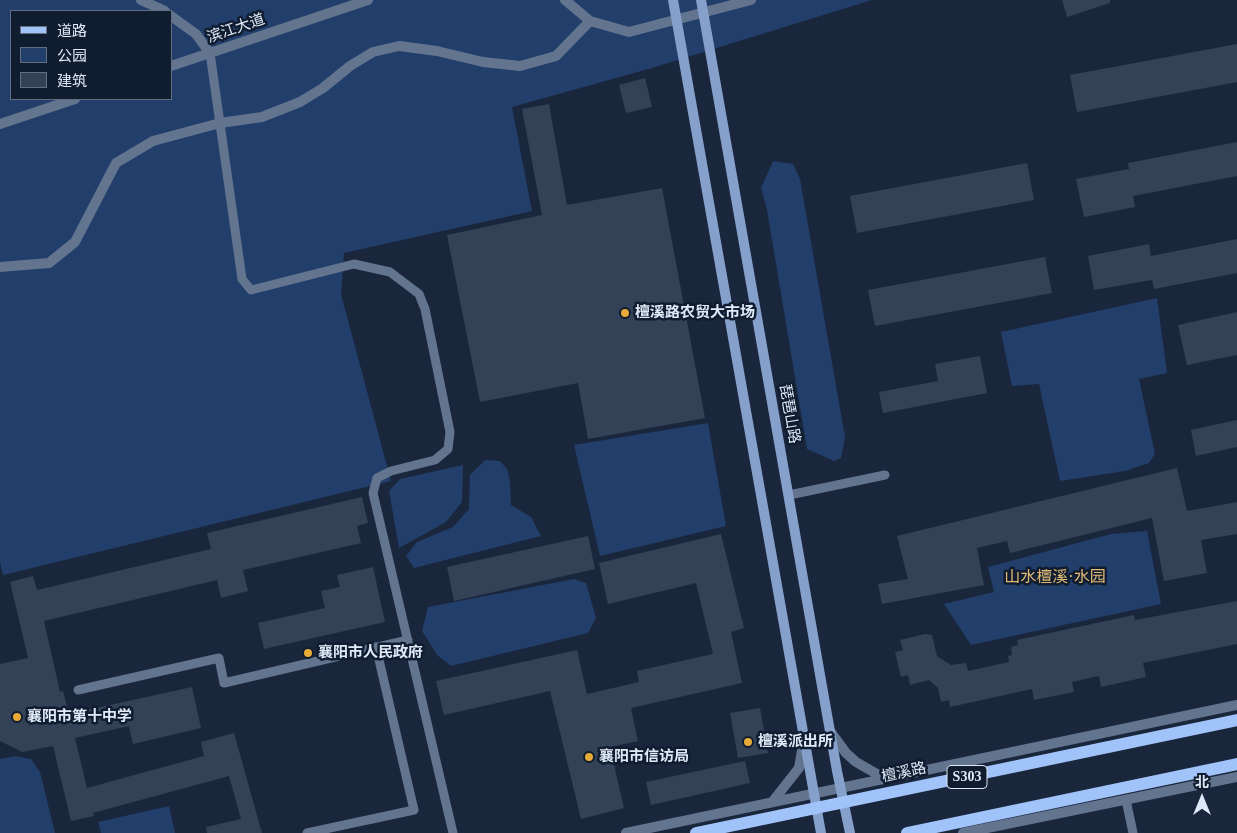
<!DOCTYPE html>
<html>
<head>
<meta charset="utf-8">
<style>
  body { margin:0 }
  #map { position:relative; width:1237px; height:833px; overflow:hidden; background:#1a263b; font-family:"Times New Roman","Noto Sans SC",serif }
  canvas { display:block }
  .legend { position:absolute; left:10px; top:10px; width:162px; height:90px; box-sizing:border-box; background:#101d30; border:1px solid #636f80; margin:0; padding:6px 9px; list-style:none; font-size:15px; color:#e0e9f7 }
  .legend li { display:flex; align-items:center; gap:10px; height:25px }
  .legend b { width:25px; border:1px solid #636f80 }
  .north { position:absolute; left:1177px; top:773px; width:50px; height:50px; -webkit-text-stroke:4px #101d30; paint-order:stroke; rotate:0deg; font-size:14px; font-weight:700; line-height:20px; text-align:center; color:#e0e9f7 }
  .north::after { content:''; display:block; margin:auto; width:18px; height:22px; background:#e0e9f7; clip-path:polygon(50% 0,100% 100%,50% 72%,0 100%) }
</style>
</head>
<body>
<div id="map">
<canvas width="1237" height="833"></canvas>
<ul class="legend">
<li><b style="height:6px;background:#a0c3fa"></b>道路</li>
<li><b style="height:14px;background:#223e6a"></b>公园</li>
<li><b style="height:14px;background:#344257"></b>建筑</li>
</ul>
<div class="north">北</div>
</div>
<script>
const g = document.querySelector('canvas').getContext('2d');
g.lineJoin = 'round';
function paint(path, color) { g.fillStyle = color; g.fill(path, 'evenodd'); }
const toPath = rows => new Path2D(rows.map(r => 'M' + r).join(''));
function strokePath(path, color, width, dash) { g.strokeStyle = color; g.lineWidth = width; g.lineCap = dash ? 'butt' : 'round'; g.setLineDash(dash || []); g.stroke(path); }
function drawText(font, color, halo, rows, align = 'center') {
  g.font = font + ' "Times New Roman","Noto Sans SC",serif'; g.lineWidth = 5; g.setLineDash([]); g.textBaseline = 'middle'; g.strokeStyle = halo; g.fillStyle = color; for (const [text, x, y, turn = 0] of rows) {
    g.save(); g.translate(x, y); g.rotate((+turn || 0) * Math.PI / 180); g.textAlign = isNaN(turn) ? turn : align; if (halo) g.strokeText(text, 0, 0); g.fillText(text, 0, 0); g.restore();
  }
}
const green = toPath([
  [0,0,872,0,652,68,512,107,532,211,344,253,341,294,391,481,3,575,0,562],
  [11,11,171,11,171,99,11,99],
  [773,161,793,164,800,179,845,437,841,458,834,461,807,449,767,210,761,188],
  [1157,298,1167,373,1139,379,1155,454,1149,463,1125,471,1060,481,1039,384,1012,386,1001,332],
  [708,423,726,526,600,556,574,445],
  [485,460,500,461,507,469,510,482,511,505,531,517,541,536,414,568,406,556,417,542,453,527,469,509,470,475],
  [463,465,462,502,446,522,399,548,389,491,400,479],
  [1147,531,1161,604,971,645,944,604,994,592,988,567,1111,534],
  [574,579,586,583,596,618,588,633,451,666,437,655,422,631,428,607],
  [15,756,31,759,40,772,55,833,0,833,0,759],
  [169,806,175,833,101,833,98,822]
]);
const building = toPath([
  [1062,0,1110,0,1110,3,1067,17],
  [1237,44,1237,82,1077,112,1070,75],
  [645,78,652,107,626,113,619,85],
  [549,104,567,205,662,188,705,418,588,439,578,383,480,402,447,235,542,215,522,109],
  [1237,142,1237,176,1133,196,1135,207,1084,217,1076,179,1129,169,1128,163],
  [1027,163,1034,200,857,233,850,196],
  [1237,239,1237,273,1154,289,1152,280,1094,290,1088,256,1149,244,1151,256],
  [1045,257,1052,293,875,326,868,290],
  [1237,312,1237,355,1187,365,1178,325],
  [980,356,987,393,883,413,879,392,938,381,935,364],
  [1237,420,1237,447,1196,456,1191,430],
  [1177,468,1187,511,1237,502,1237,534,1201,540,1207,573,1164,581,1152,518,1010,553,1007,541,977,548,984,585,882,604,878,584,908,579,897,536],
  [362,497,368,523,357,526,361,543,243,570,248,591,221,598,217,580,44,621,60,692,63,691,69,714,192,687,201,728,133,744,129,726,75,738,87,788,204,756,201,742,234,733,262,833,207,833,206,827,241,819,229,776,93,813,94,816,71,821,53,746,22,752,0,741,0,664,28,658,10,582,33,576,37,590,211,549,207,533],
  [721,534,744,628,731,632,742,683,631,708,638,741,610,747,624,808,581,819,550,691,444,715,436,681,577,650,587,694,639,682,637,671,713,654,696,583,608,604,599,563],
  [588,536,595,569,454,601,447,567],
  [373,567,385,622,264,649,258,623,325,608,321,591,340,587,337,575],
  [1237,601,1237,644,1143,663,1146,677,1101,687,1099,676,1072,682,1074,692,1034,700,1032,689,950,707,949,700,941,702,938,688,929,680,910,685,908,675,901,677,895,652,903,650,900,640,925,634,932,635,937,656,951,665,966,663,968,671,1009,662,1008,656,1012,655,1011,647,1018,645,1017,640,1134,615,1135,620],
  [760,708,768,753,738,758,730,713],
  [745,761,750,783,651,805,646,782]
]);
const service = toPath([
  [210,53,242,279,251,290,354,264,390,272,419,294,425,309,450,432,448,449,435,460,391,471,377,478,373,493,453,833],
  [789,495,885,475],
  [78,690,219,658,224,683,408,640],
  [1126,800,1133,833],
  [307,833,414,810,376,647]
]);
const pedestrian = toPath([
  [141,0,165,11],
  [565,0,590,21,629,32,751,0],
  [171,16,196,34,210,53],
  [0,267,49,263,75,242,116,163,153,141,220,123,262,117,300,102,323,88,350,66,373,52,399,46,437,51,483,62,520,66,556,56,590,21]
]);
const tertiary = toPath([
  [171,66,368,0],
  [0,124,75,99],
  [830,731,846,753,856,762,884,778],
  [773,801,799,768,804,739],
  [626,833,1237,705],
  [963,833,1237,777]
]);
const secondary = toPath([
  [673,0,821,833],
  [701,0,837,771,850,833]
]);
const primary = toPath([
  [696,833,1237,720],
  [907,833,1237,764]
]);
const markers = [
  [625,313,5,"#e8ab37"],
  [308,653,5,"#e8ab37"],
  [17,717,5,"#e8ab37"],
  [748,742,5,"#e8ab37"],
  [589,757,5,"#e8ab37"]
];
const shields = [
  [967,777,40]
];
const shieldNames = [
  ["S303",967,777]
];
const streetNames = [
  ["滨江大道",236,29,-19],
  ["琵琶山路",789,414,80],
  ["檀溪路",904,773,-12]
];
const poiNames = [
  ["檀溪路农贸大市场",635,313],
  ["襄阳市人民政府",318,653],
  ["襄阳市第十中学",27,717],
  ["檀溪派出所",758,742],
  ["襄阳市信访局",599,757]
];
const neighbourhoodNames = [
  ["山水檀溪·水园",1055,578]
];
paint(green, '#223e6a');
paint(building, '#344257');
strokePath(service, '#63748f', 9);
strokePath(pedestrian, '#63748f', 10);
strokePath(tertiary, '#63748f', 10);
strokePath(secondary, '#85a0cb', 10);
strokePath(primary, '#a0c3fa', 12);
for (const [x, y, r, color] of markers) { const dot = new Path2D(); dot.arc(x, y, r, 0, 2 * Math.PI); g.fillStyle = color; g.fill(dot); strokePath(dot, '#101d30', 2); }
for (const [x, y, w] of shields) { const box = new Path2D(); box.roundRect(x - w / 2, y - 11.5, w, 23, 4); g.fillStyle = '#101d30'; g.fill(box); strokePath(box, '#e0e9f7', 1); }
drawText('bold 14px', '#e0e9f7', null, shieldNames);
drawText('15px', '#e0e9f7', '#101d30', streetNames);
drawText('bold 15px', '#e0e9f7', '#101d30', poiNames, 'left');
drawText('16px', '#e3ba74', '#101d30', neighbourhoodNames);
</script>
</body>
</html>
